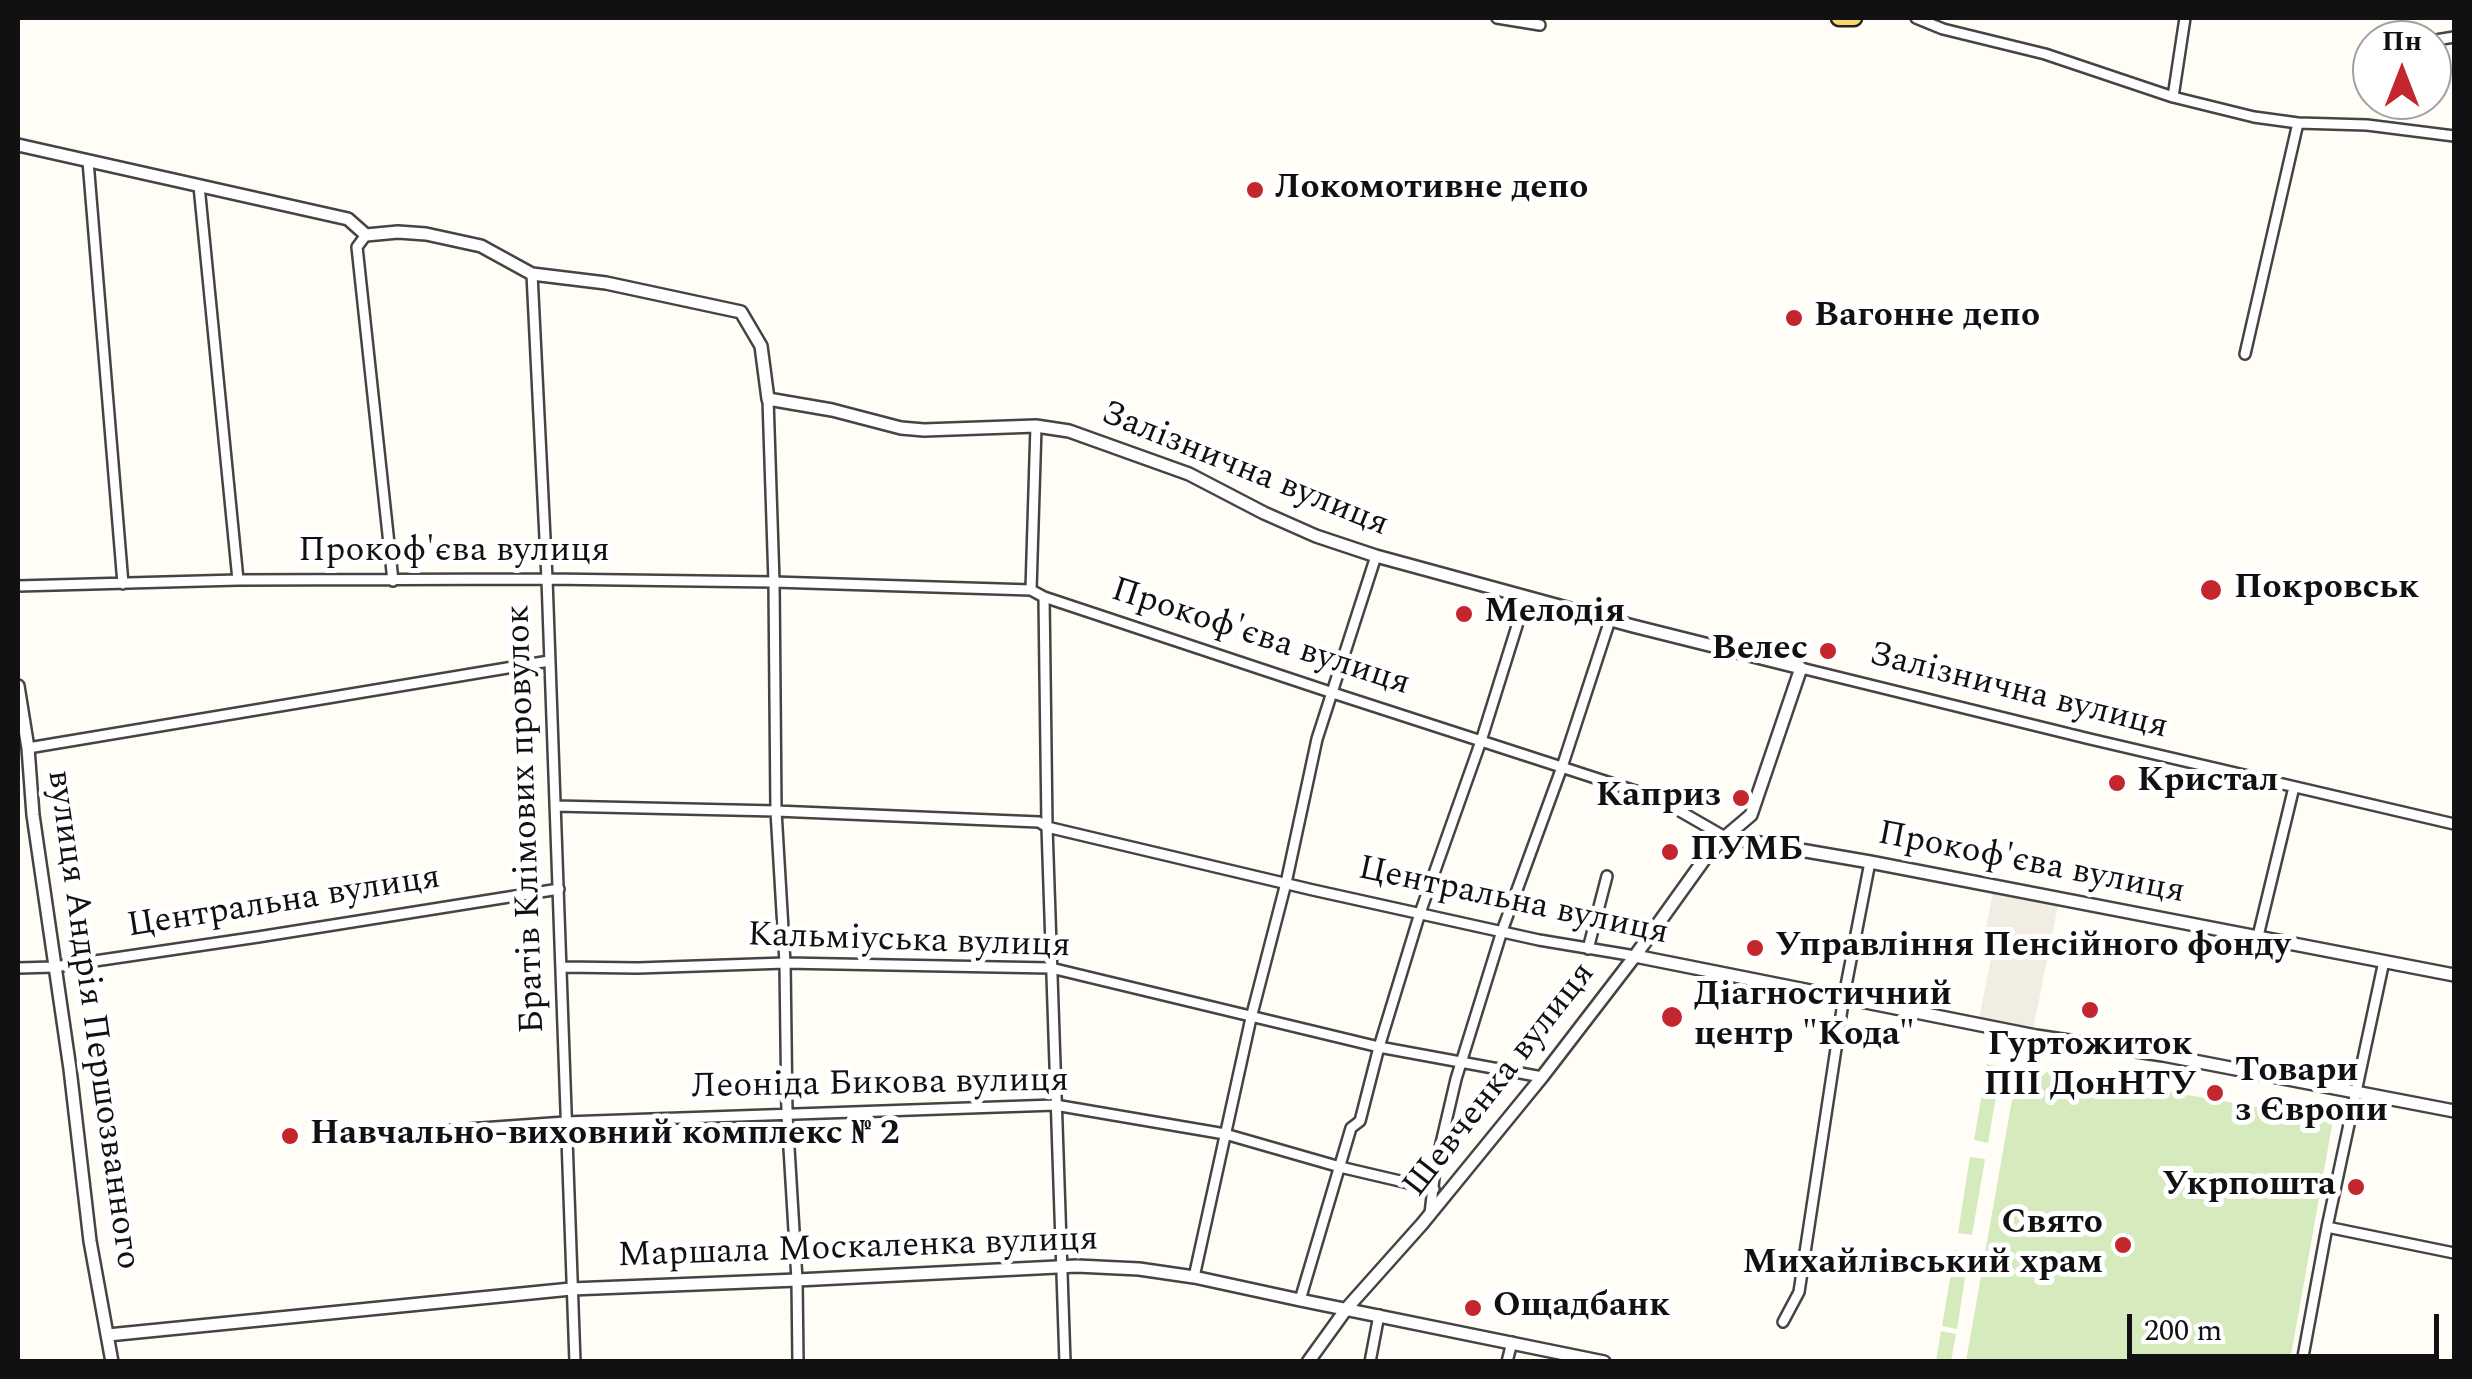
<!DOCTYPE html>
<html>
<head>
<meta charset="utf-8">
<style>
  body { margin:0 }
  #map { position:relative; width:2472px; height:1379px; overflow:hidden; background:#fffdf5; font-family:Spectral,serif }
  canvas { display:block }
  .frame { position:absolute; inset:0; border:20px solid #111; pointer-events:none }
  .north { position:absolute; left:2352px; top:20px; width:100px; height:100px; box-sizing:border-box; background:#fff; border:2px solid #a0a0a0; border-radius:50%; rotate:0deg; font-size:28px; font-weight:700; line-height:40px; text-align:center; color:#111 }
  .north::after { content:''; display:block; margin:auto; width:35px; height:45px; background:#c4262e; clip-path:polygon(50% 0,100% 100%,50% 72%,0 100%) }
  .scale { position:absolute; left:2127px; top:1314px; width:312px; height:45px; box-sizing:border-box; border:5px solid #111; border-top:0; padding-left:12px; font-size:30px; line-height:35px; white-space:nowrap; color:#111; -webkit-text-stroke:8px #fff; paint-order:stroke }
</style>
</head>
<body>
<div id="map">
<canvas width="2472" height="1379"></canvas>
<div class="frame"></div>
<div class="north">Пн</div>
<div class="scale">200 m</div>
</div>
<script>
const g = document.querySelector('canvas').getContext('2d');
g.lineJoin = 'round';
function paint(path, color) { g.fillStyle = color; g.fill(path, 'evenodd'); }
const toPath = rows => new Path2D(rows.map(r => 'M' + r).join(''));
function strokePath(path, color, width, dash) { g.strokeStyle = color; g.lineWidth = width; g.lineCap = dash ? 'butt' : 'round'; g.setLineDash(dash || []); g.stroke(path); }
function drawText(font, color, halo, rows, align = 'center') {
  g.font = font + ' Spectral,serif'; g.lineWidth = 10; g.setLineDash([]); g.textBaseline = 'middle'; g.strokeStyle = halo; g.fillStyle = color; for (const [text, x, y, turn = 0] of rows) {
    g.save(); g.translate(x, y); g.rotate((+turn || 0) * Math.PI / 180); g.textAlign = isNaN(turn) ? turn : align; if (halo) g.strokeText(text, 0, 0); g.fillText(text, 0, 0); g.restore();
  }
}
const green = toPath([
  [1987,1064,2001,1067,1988,1143,1974,1140],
  [2048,1071,2333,1120,2290,1361,1966,1361,2012,1100],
  [1970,1157,1985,1159,1972,1235,1958,1233],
  [1955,1250,1969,1253,1957,1329,1942,1326],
  [1941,1331,1956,1334,1951,1361,1936,1361]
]);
const plaza = toPath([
  [1994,887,2059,900,2033,1030,1979,1019,1991,958,1981,955]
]);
const minor = toPath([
  [1497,18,1540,25],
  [1916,18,1943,29,2045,54,2173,97,2254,117,2298,123,2367,125,2454,136],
  [2436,40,2454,37],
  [2173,97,2185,18],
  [88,161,123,584],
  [199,186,238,580],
  [366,235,357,247,393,581],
  [532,274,547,579,575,1362],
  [2245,354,2298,123],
  [768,399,774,582,776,811,785,963,787,1115,797,1280,798,1362],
  [18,586,238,580,547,579,774,582,1031,590,1044,597,1333,693,1657,798,1725,837],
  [1031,590,1036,426],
  [1044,597,1047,827,1065,1362],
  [1801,668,2090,739,2454,824],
  [28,748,549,661],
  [555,806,776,811,1039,822,1047,827,1313,890,1539,940,1635,956],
  [2258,936,2294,787],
  [1588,949,1607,876],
  [562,967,638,968,785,963,1051,968,1379,1047,1542,1077],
  [18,968,54,967,258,937,559,889],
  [439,1131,565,1122,1055,1105,1225,1134,1340,1167,1434,1189],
  [1430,1214,1435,1169,1456,1079,1502,931,1562,767,1610,620],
  [2327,1227,2454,1253],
  [1194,1277,1251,1018,1286,883,1317,739,1376,556],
  [1300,1300,1351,1128,1360,1121,1379,1047,1420,913,1481,741,1526,597],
  [1783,1322,1799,1292,1844,996,1870,862],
  [1370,1362,1379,1315],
  [1507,1362,1512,1342],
  [2302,1362,2327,1227,2384,961]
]);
const tertiary = toPath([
  [18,145,348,219,366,235,398,232,426,234,481,246,532,274,606,283,741,312,761,346,768,399,832,410,901,428,924,430,1036,426,1069,431,1189,474,1264,513,1316,536,1376,556,1633,626,1801,668,1751,815,1725,837,1706,857,1635,956,1542,1077,1422,1224,1347,1308,1308,1362],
  [18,686,28,748,33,815,70,1069,90,1241,112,1362],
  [1725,837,1870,862,2454,975],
  [1635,956,2036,1036,2163,1055,2454,1111],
  [108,1335,571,1289,797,1280,1077,1266,1139,1269,1194,1277,1300,1300,1604,1362]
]);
const primary = toPath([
  [1839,18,1854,18]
]);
const markers = [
  [1255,190,10,"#c4262e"],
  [1794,318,10,"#c4262e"],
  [2211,590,12,"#c4262e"],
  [1464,614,10,"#c4262e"],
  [1828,651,10,"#c4262e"],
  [2117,783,10,"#c4262e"],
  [1741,798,10,"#c4262e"],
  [1670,852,10,"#c4262e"],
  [1755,948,10,"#c4262e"],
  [2090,1010,10,"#c4262e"],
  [1672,1017,12,"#c4262e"],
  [2215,1093,10,"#c4262e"],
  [290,1136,10,"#c4262e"],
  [2356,1187,10,"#c4262e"],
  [2123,1245,10,"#c4262e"],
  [1473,1308,10,"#c4262e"]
];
const poiNames = [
  ["Локомотивне депо",1275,190],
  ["Вагонне депо",1814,318],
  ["Покровськ",2234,590],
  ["Мелодія",1484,614],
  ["Велес",1808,651,"right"],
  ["Кристал",2137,783],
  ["Каприз",1721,798,"right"],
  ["ПУМБ",1690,852],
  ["Управління Пенсійного фонду",1775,948],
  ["Діагностичний",1694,997],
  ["центр \"Кода\"",1694,1037],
  ["Гуртожиток",2090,1047,"center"],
  ["ПІІ ДонНТУ",2090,1087,"center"],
  ["Товари",2235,1073],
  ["з Європи",2235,1113],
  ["Навчально-виховний комплекс № 2",310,1136],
  ["Укрпошта",2336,1187,"right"],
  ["Свято",2103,1225,"right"],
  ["Михайлівський храм",2103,1265,"right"],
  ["Ощадбанк",1493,1308]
];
const streetNames = [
  ["Залізнична вулиця",1244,471,22],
  ["Прокоф'єва вулиця",454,553],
  ["Прокоф'єва вулиця",1260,639,18],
  ["Залізнична вулиця",2018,693,14],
  ["Братів Клімових провулок",528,819,-92],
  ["Прокоф'єва вулиця",2031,865,11],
  ["Центральна вулиця",1513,903,12],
  ["Центральна вулиця",284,904,-9],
  ["Кальміуська вулиця",909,943,2],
  ["вулиця Андрія Першозванного",91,1020,82],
  ["Шевченка вулиця",1501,1081,-52],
  ["Леоніда Бикова вулиця",880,1086,-1],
  ["Маршала Москаленка вулиця",858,1250,-2]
];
paint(green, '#d5ebbd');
paint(plaza, '#f1ede2');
strokePath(minor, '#444', 14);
strokePath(tertiary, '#444', 16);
strokePath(primary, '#222', 19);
strokePath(minor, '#fff', 9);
strokePath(tertiary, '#fff', 11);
strokePath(primary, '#f9d66b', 14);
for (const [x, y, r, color] of markers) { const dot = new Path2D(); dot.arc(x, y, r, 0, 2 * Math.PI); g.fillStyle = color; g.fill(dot); strokePath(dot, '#fff', 4); }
drawText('bold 35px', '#111', '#fff', poiNames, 'left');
drawText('35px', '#111', '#fff', streetNames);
</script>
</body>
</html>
